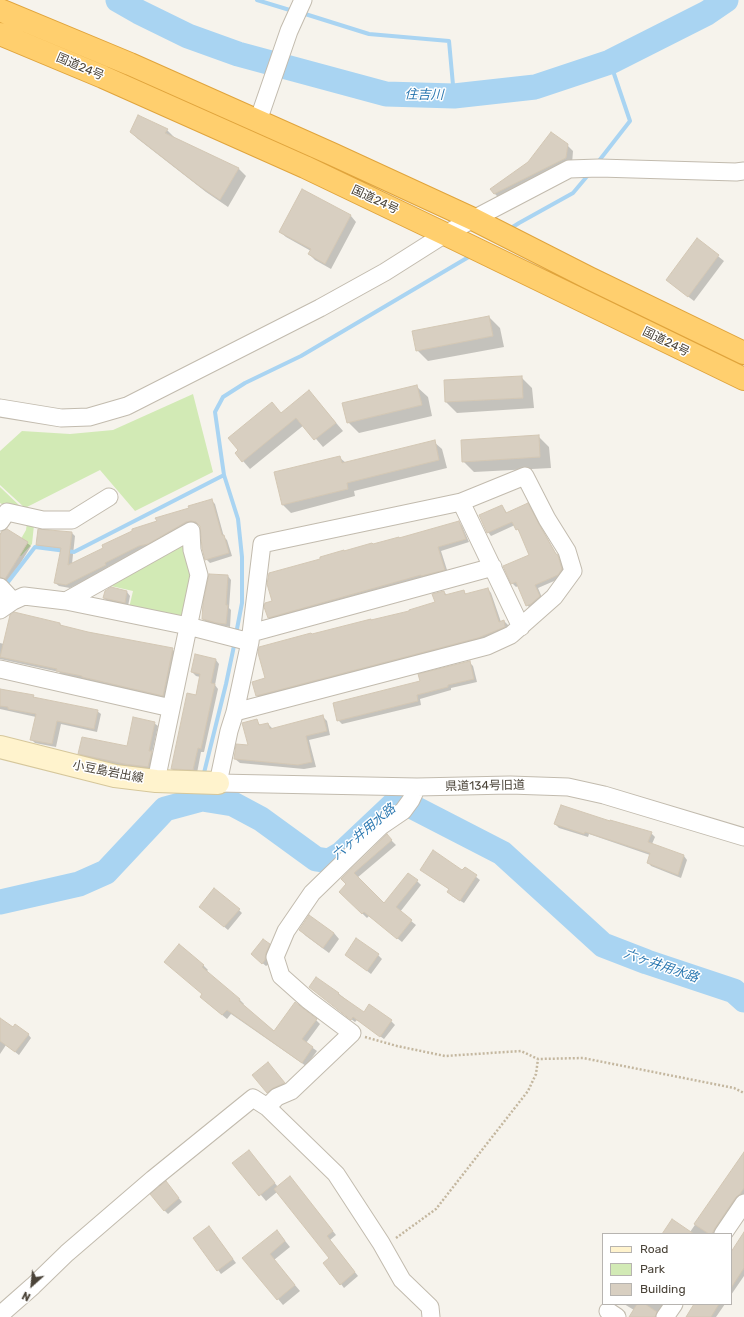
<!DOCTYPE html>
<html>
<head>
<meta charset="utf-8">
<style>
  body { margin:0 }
  #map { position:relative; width:744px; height:1317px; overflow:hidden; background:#f6f3ec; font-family:Rubik,sans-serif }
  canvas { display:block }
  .legend { position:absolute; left:602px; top:1233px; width:130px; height:72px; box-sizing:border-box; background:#fff; border:1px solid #b7b4b0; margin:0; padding:5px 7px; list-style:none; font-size:12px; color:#4b4439 }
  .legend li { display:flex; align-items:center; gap:8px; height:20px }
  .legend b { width:20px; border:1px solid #b7b4b0 }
  .north { position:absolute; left:12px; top:1265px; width:40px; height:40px; -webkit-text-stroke:3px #fff; paint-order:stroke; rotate:207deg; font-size:11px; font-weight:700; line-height:16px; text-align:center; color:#4b4439 }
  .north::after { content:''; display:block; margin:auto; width:14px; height:18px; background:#4b4439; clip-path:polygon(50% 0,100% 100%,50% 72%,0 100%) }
</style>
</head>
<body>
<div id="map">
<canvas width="744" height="1317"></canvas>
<ul class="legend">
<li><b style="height:5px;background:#fff3cd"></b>Road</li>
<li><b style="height:11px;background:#d2eab5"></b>Park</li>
<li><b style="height:11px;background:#d8cfc1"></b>Building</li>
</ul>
<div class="north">N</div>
</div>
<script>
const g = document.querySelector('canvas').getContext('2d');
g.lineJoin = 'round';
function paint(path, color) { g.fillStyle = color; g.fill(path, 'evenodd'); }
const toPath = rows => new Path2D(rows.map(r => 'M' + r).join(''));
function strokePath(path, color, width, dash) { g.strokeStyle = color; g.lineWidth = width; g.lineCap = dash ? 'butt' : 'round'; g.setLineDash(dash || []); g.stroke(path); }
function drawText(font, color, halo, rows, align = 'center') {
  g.font = font + ' Rubik,"Noto Sans JP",sans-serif'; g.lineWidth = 3; g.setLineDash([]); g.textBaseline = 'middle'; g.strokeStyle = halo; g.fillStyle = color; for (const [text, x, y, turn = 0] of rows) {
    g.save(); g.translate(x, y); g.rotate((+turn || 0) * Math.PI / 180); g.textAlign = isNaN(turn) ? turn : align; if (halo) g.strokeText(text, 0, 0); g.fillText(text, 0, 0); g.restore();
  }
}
const green = toPath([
  [193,394,213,472,135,511,100,470,25,508,0,485,0,451,22,431,70,434,113,430],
  [0,487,21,507,7,507,0,503],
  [27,523,34,525,32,544,21,556,14,551,26,530],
  [184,540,194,576,186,616,180,620,129,608,133,591,102,584]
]);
const shadow = toPath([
  [167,130,175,138,238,168,246,176,228,207,206,192,138,139,131,132],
  [567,145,573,151,572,164,500,199,494,193],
  [302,190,351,216,356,222,331,269,315,260,309,254,311,251,286,237,280,232],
  [698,240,724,261,694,301,673,285],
  [489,317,500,328,504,347,428,361,417,350],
  [521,377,532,388,534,408,457,413,446,402],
  [416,386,428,397,432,416,359,433,348,422],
  [309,391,343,431,323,447,304,425,250,469,243,461,281,414],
  [538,436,549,447,551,468,474,472,463,461],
  [434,442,442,449,447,468,354,491,355,496,291,513,283,505,275,473,339,457,346,463],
  [211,500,215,504,224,537,227,540,232,556,210,563,206,559,201,526,196,524,108,567,109,569,70,588,59,586,55,583,61,551,40,548,37,545,72,533,75,536,72,564,158,522],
  [528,505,531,508,542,529,558,557,561,560,565,573,561,578,538,588,543,600,531,609,527,605,518,586,516,587,512,583,530,555,520,533,515,525,491,536,488,532,502,506,507,513],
  [459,522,462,526,469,542,441,551,448,573,272,621,269,618,273,601,322,559,344,552,374,545],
  [6,530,27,543,31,546,9,582,0,579,0,533],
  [228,576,231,580,229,608,231,610,230,627,207,623,203,619],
  [488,589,491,593,501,622,504,621,508,625,509,630,489,639,260,699,257,696,266,679,312,635,410,612,436,603,444,592,448,596,464,592,467,595],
  [127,592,130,596,128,606,108,602,104,598],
  [60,624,63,627,172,649,176,653,166,699,61,674,59,672,0,659,0,643,4,644],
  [216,660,219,664,215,685,218,689,204,752,201,752,197,773,175,772,172,769,196,696,200,677,196,676,192,672],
  [469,662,473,666,477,682,451,688,451,690,420,699,421,705,342,724,338,720,421,681],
  [0,689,33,696,36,699,97,711,101,714,97,732,61,724,56,747,35,743,31,739,36,717,0,709],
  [323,717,327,721,330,735,309,740,316,767,304,769,240,763,235,759,249,746,256,720,261,726,268,724,273,729],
  [154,723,158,726,152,753,155,756,152,771,128,767,83,757,79,754,128,747],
  [610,823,651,833,655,837,652,844,684,856,687,860,681,878,651,866,648,862,650,855,589,834,588,837,559,828,555,824],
  [391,840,396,845,357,878,384,904,417,881,421,885,400,912,416,925,402,942,369,916,367,918,340,892,347,884,342,879],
  [465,868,480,880,464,903,452,896,450,890,421,870,463,871],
  [204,910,239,910,242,913,228,930],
  [300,930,334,933,339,939,329,953,306,936],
  [179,945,204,966,208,970,206,972,240,1000,244,1004,243,1005,275,1032,316,1020,320,1024,306,1043,317,1051,306,1066,231,1014,227,1019,205,1001,203,994],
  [269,945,273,949,269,964,266,966,255,957],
  [378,955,382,959,371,974,350,958],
  [310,987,338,993,364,1014,391,1021,395,1025,384,1039,357,1020,355,1022],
  [0,1019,14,1028,28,1034,31,1038,19,1055,6,1045,0,1054],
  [271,1067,287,1087,271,1096,268,1092],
  [744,1154,744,1197,717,1234,663,1234,690,1232],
  [254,1157,278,1187,293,1181,336,1235,330,1240,358,1276,344,1288,341,1284,331,1258,277,1192,266,1201,234,1163],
  [169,1186,182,1202,168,1214,164,1210],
  [212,1231,236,1263,221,1274,218,1270],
  [744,1235,744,1276,731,1295,731,1254],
  [282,1237,290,1247,274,1260,300,1291,283,1305,244,1258],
  [624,1304,668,1304,659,1317,631,1317,634,1310],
  [695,1304,725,1304,716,1317,686,1317]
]);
const stream = toPath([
  [257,0,293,11],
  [302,13,369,34,449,41,454,96],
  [598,162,630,121,610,62],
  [508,230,519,223,573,193,589,174],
  [5,586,35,547,74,552,224,475],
  [236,634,242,603,242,557,238,519,224,475,215,412,223,397,245,383,301,356,472,255],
  [203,777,226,684,235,641],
  [198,801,201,789]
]);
const river = toPath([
  [118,0,139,12,188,36,238,54,386,94,454,96,535,87,610,62,707,13,726,0],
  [0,902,79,884,106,872,165,809,202,799,233,804,261,819,316,859,329,861,341,854,394,804,403,802,502,853,603,945,647,962,734,991,744,1000]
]);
const building = toPath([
  [138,115,168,129,165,133,239,168,220,200,198,185,130,132,138,115],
  [551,132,568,144,566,158,494,194,490,189,528,162,551,132],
  [302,189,351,215,325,264,308,254,311,249,279,232,302,189],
  [697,238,719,255,688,297,666,280,697,238],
  [489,316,493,336,416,351,412,331,489,316],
  [522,376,523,398,445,402,444,380,522,376],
  [417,385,422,405,347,423,342,403,417,385],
  [309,390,336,423,314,440,296,418,242,462,235,453,238,450,228,438,272,402,281,413,309,390],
  [539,435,540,457,462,462,461,440,539,435],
  [435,440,439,460,347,483,348,489,282,505,274,472,340,456,342,463,435,440],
  [212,499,222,535,224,535,229,553,205,560,202,548,200,526,196,522,191,521,186,522,148,544,139,546,105,563,106,565,66,585,54,583,61,548,36,545,38,529,72,532,68,565,103,548,102,545,132,531,132,529,157,521,155,518,189,508,188,506,212,499],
  [528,503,539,524,556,554,558,555,562,569,558,575,535,585,540,596,531,604,526,606,516,582,511,584,503,566,529,555,518,529,516,530,512,522,487,533,479,515,502,505,506,513,528,503],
  [459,521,466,539,438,547,445,570,421,576,421,575,268,618,264,607,265,603,272,601,267,584,269,573,320,559,320,557,344,550,344,551,372,543,373,544,399,537,399,538,459,521],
  [7,529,28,542,5,579,0,577,0,535,2,531,7,529],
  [209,574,228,575,226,605,228,605,226,624,217,623,202,619,203,603,209,574],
  [111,587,127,591,125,603,103,598,105,591,111,587],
  [488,588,499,622,504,620,505,627,478,638,256,696,252,682,265,678,258,653,259,647,311,633,312,634,371,619,371,620,409,611,409,610,435,602,432,594,444,591,445,595,464,590,465,594,488,588],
  [14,612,60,623,60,625,88,632,173,648,163,696,82,677,82,676,56,671,57,669,0,657,10,615,14,612],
  [195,654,216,659,211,683,215,684,201,749,198,748,193,770,171,769,187,693,196,695,200,674,191,672,195,654],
  [470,661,474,679,448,685,448,687,417,695,418,701,337,721,333,703,420,681,418,674,470,661],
  [0,689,34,695,33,697,98,710,94,729,57,721,52,744,30,740,36,714,8,709,8,707,0,706,0,689],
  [323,715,327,731,306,736,312,762,298,765,234,759,236,744,248,745,242,723,257,719,259,725,268,723,270,729,323,715],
  [133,717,155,722,149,751,152,751,148,767,124,764,78,754,82,737,127,746,133,717],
  [561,805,610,821,610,820,652,832,648,842,684,855,678,875,647,863,650,853,585,832,584,834,554,824,561,805],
  [387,834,392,840,354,873,384,903,408,873,418,880,396,907,412,920,397,939,364,912,362,914,339,892,346,884,341,879,387,834],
  [433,850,462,870,465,867,477,875,460,901,447,892,449,889,420,870,433,850],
  [214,888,240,909,224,927,199,907,214,888],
  [309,915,334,933,323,948,299,930,309,915],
  [356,938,379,954,367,971,345,955,356,938],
  [263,939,270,944,266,953,265,960,262,964,251,954,263,939],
  [179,944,204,965,202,967,240,999,239,1001,274,1031,295,1002,317,1019,302,1039,313,1047,302,1063,227,1010,222,1015,200,997,202,994,164,962,179,944],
  [316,977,339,993,338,994,364,1012,369,1004,392,1020,380,1037,353,1017,351,1020,309,987,316,977],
  [0,1018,13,1027,15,1024,29,1034,15,1052,0,1041,0,1018],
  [268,1062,285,1083,273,1088,267,1093,252,1075,268,1062],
  [249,1150,275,1183,259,1196,232,1163,249,1150],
  [744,1152,744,1188,740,1194,736,1197,715,1228,712,1234,709,1234,694,1224,744,1152],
  [290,1176,333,1231,327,1236,355,1272,340,1285,323,1263,329,1258,274,1189,290,1176],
  [166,1181,179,1198,164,1211,150,1194,166,1181],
  [672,1219,694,1234,662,1234,672,1219],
  [209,1226,233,1259,217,1271,193,1238,209,1226],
  [277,1230,285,1241,270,1254,295,1285,277,1300,242,1258,277,1230],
  [744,1232,744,1268,731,1288,731,1252,744,1232],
  [637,1304,645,1304,657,1312,655,1317,629,1317,637,1304],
  [694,1304,719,1304,711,1317,686,1317,694,1304]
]);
const path = toPath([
  [365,1037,397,1046,445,1056,521,1051,538,1059,583,1058,734,1088,744,1093],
  [396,1238,436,1209,528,1091,536,1074,538,1059]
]);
const street = toPath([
  [258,121,289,31,303,0],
  [0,408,61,418,89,417,127,406,320,308,385,272,445,234,569,169,599,168,736,172,744,171],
  [461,502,521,627],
  [0,522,7,512,43,520,72,520,109,497],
  [0,587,13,601],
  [66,601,191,531,192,550,199,575,156,781],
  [0,610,13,601,24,596,66,601,188,626,250,642],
  [251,633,493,567],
  [0,669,171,708],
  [235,712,487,646,511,635,554,597,573,571,567,551,547,519,525,476,461,502,262,544,250,642,235,712,229,731,218,783,417,787,510,785,568,787,604,795,744,837],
  [267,1107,277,1097,291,1091,352,1033,308,1000,281,976,275,957,286,931,312,893,381,826,403,811,411,800,417,787],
  [723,1234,744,1203],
  [608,1311,617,1317],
  [0,1315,33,1286,67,1253,153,1179,253,1098,267,1107,336,1174,381,1243,402,1280,430,1307,431,1317],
  [665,1317,674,1304]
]);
const secondary = toPath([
  [0,747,115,776,156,781,218,783]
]);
const highway = toPath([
  [0,10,130,64,332,154,473,219,589,278,744,353],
  [0,34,103,77,305,167,445,234,744,379]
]);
const streetNames = [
  ["国道24号",80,67,23],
  ["国道24号",375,200,25],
  ["国道24号",666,342,26],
  ["小豆島岩出線",108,772,11],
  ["県道134号旧道",485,786,-1]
];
const waterNames = [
  ["住吉川",424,95,1],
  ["六ヶ井用水路",364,832,-40],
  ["六ヶ井用水路",661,966,19]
];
paint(green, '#d2eab5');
paint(shadow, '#0003');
strokePath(stream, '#a9d4f2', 4);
strokePath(river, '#a9d4f2', 25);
paint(building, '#d8cfc1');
strokePath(building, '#d3c7b4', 1);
strokePath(street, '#c2bbae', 19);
strokePath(secondary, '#d6c79b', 24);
strokePath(highway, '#e0a43c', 24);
strokePath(path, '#c4b79f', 2.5, [2, 2]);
strokePath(street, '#fff', 17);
strokePath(secondary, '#fff3cd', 22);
strokePath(highway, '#ffcf6e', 22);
drawText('12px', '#4b4439', '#fff', streetNames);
drawText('italic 13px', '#2e7ab2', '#fff', waterNames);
</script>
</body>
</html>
